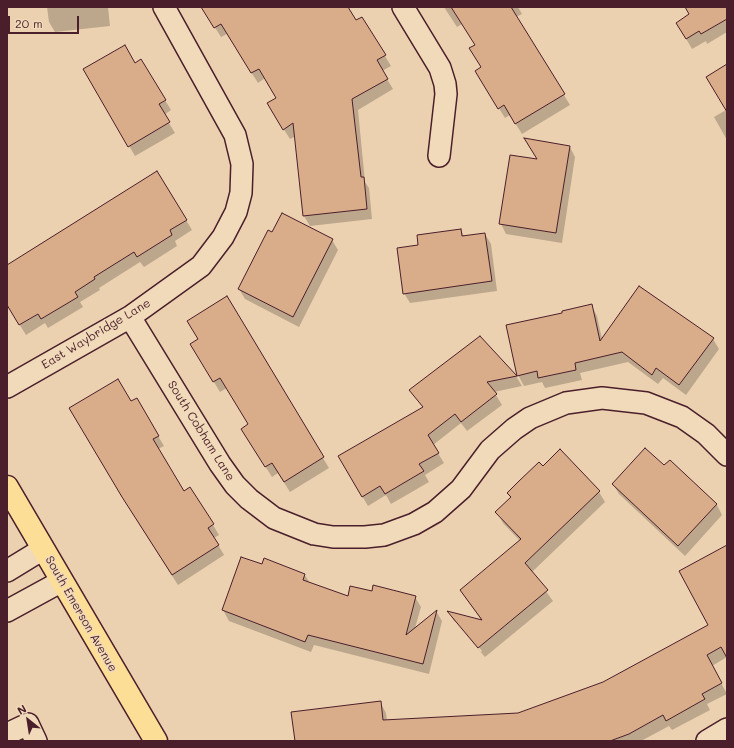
<!DOCTYPE html>
<html>
<head>
<meta charset="utf-8">
<style>
  body { margin:0 }
  #map { position:relative; width:734px; height:748px; overflow:hidden; background:#ebd1b0; font-family:Mali,sans-serif }
  canvas { display:block }
  .frame { position:absolute; inset:0; border:8px solid #4a1f2b; pointer-events:none }
  .north { position:absolute; left:8px; top:700px; width:40px; height:40px; -webkit-text-stroke:3px #f0dab9; paint-order:stroke; rotate:330deg; font-size:11px; font-weight:700; line-height:16px; text-align:center; color:#4a1f2b }
  .north::after { content:''; display:block; margin:auto; width:14px; height:18px; background:#4a1f2b; clip-path:polygon(50% 0,100% 100%,50% 72%,0 100%) }
  .scale { position:absolute; left:8px; top:16px; width:71px; height:18px; box-sizing:border-box; border:2px solid #4a1f2b; border-top:0; padding-left:5px; font-size:12px; line-height:14px; white-space:nowrap; color:#4a1f2b; -webkit-text-stroke:3px #f0dab9; paint-order:stroke }
</style>
</head>
<body>
<div id="map">
<canvas width="734" height="748"></canvas>
<div class="frame"></div>
<div class="north">N</div>
<div class="scale">20 m</div>
</div>
<script>
const g = document.querySelector('canvas').getContext('2d');
g.lineJoin = 'round';
function paint(path, color) { g.fillStyle = color; g.fill(path, 'evenodd'); }
const toPath = rows => new Path2D(rows.map(r => 'M' + r).join(''));
function strokePath(path, color, width, dash) { g.strokeStyle = color; g.lineWidth = width; g.lineCap = dash ? 'butt' : 'round'; g.setLineDash(dash || []); g.stroke(path); }
function drawText(font, color, halo, rows, align = 'center') {
  g.font = font + ' Mali,sans-serif'; g.lineWidth = 3; g.setLineDash([]); g.textBaseline = 'middle'; g.strokeStyle = halo; g.fillStyle = color; for (const [text, x, y, turn = 0] of rows) {
    g.save(); g.translate(x, y); g.rotate((+turn || 0) * Math.PI / 180); g.textAlign = isNaN(turn) ? turn : align; if (halo) g.strokeText(text, 0, 0); g.fillText(text, 0, 0); g.restore();
  }
}
const shadow = toPath([
  [47,7,108,7,110,26,55,32,49,22],
  [202,7,347,7,356,22,362,18,391,66,382,71,393,89,358,110,365,182,369,188,372,219,310,226,304,216,296,136,290,139,274,114,277,98,265,78,258,83,227,34,221,37],
  [444,7,518,7,522,14,516,17,570,105,522,134,510,115,505,118,482,81,482,67,476,46,462,24,457,27],
  [686,7,727,7,727,32,707,44,706,41,692,49,677,23,691,15],
  [134,64,165,100,171,110,164,115,175,133,135,156,84,69],
  [727,65,727,140,714,117,726,110],
  [570,147,575,157,562,243,506,234,501,224,538,160],
  [186,220,192,230,175,241,177,246,144,267,140,262,99,288,100,290,80,302,83,307,48,328,45,323,26,335,7,304,7,266],
  [461,230,464,236,485,234,491,244,497,291,410,303,404,293],
  [273,233,332,240,338,250,299,327,245,299,239,289],
  [226,298,329,468,290,492,278,473,272,477,248,439,249,425,227,388,220,392,191,344,199,339],
  [591,305,597,316,602,339,713,339,719,349,686,395,663,378,658,384,628,362,580,373,582,380,545,388,542,382,524,386,518,375,563,314],
  [480,338,516,376,522,386,494,392,502,405,467,431,461,423,433,445,444,463,425,475,429,482,391,504,386,495,368,506,339,457,423,408,411,390],
  [136,399,164,446,158,449,184,492,190,488,213,525,219,535,214,538,224,555,178,585,129,508,130,402],
  [670,461,717,505,722,515,685,556,619,494,613,484,664,467],
  [543,467,599,492,605,502,532,572,553,601,485,657,454,621,449,612,482,621,461,591,520,541,503,523,497,512,511,499,508,493],
  [455,622,458,622,482,651,481,652],
  [727,546,727,657,712,666,727,694,707,704,710,710,672,730,669,726,641,741,527,741,604,683,710,625],
  [242,558,262,565,304,574,310,583,348,598,372,592,415,597,421,607,415,628,436,611,442,621,429,674,314,645,311,652,229,621,223,610],
  [380,702,386,713,387,720,504,741,296,741]
]);
const building = toPath([
  [201,7,348,7,356,20,362,17,386,55,377,60,388,79,352,99,361,177,364,177,367,209,303,216,293,123,283,130,267,103,276,98,259,69,251,73,221,24,214,28,201,7],
  [451,7,511,7,565,94,515,124,504,105,498,109,475,71,481,67,469,48,475,45,451,7],
  [685,7,727,7,727,19,701,34,699,31,686,39,676,23,689,14,685,7],
  [125,45,135,63,141,59,166,100,159,104,170,122,128,147,83,69,125,45],
  [727,64,727,112,706,77,727,64],
  [524,138,570,146,556,233,499,224,510,155,537,159,524,138],
  [157,171,187,220,170,230,172,235,137,257,134,252,94,277,95,279,75,292,78,297,41,319,38,314,19,325,7,305,7,265,157,171],
  [282,213,333,239,293,317,238,289,268,230,272,232,282,213],
  [461,229,462,236,485,233,492,281,403,294,397,248,418,245,417,235,461,229],
  [639,286,714,338,679,385,656,368,652,375,622,352,575,363,576,370,538,378,537,371,517,376,506,325,562,313,562,311,592,304,600,341,639,286],
  [227,296,324,457,284,482,272,463,265,467,241,429,248,424,220,378,213,382,190,344,198,339,187,321,227,296],
  [480,336,517,376,487,382,497,394,461,422,455,414,428,435,439,453,419,464,424,471,385,494,380,486,362,497,338,456,423,407,409,390,480,336],
  [118,379,131,401,137,398,159,436,153,439,184,491,190,487,214,524,208,528,219,545,172,575,122,497,69,408,118,379],
  [645,448,664,465,670,460,717,504,678,546,612,484,645,448],
  [560,449,600,491,525,563,548,590,478,648,447,611,482,620,460,590,521,539,495,512,511,497,507,493,519,481,539,462,543,466,560,449],
  [727,545,727,658,721,647,707,655,722,683,702,694,705,699,666,721,663,715,629,734,610,741,295,741,291,712,381,701,383,720,518,713,603,682,708,625,679,571,727,545],
  [241,557,262,564,264,558,305,574,303,580,348,596,350,586,372,591,373,585,416,596,406,635,437,610,423,664,308,635,305,642,222,610,241,557]
]);
const minor = toPath([
  [403,7,440,68,445,84,446,94,439,156],
  [130,317,220,464,235,485,249,499,274,518,314,534,333,537,365,537,384,535,414,524,435,512,461,489,490,450,514,429,530,418,566,403,602,398,646,403,682,417,706,434,727,455],
  [7,387,130,317,201,266,223,237,236,212,241,193,242,164,235,135,164,7],
  [7,571,43,549],
  [7,611,62,581],
  [7,734,28,724,36,741],
  [707,741,727,729]
]);
const primary = toPath([
  [7,487,156,741]
]);
const streetNames = [
  ["East Waybridge Lane",96,334,-31],
  ["South Cobham Lane",201,431,58],
  ["South Emerson Avenue",81,614,60]
];
paint(shadow, '#0003');
paint(building, '#d9ac8a');
strokePath(building, '#4a1f2b', 1);
strokePath(minor, '#4a1f2b', 24);
strokePath(primary, '#4a1f2b', 25);
strokePath(minor, '#f0dab9', 21);
strokePath(primary, '#fdde96', 22);
drawText('12px', '#4a1f2b', '#f0dab9', streetNames);
</script>
</body>
</html>
